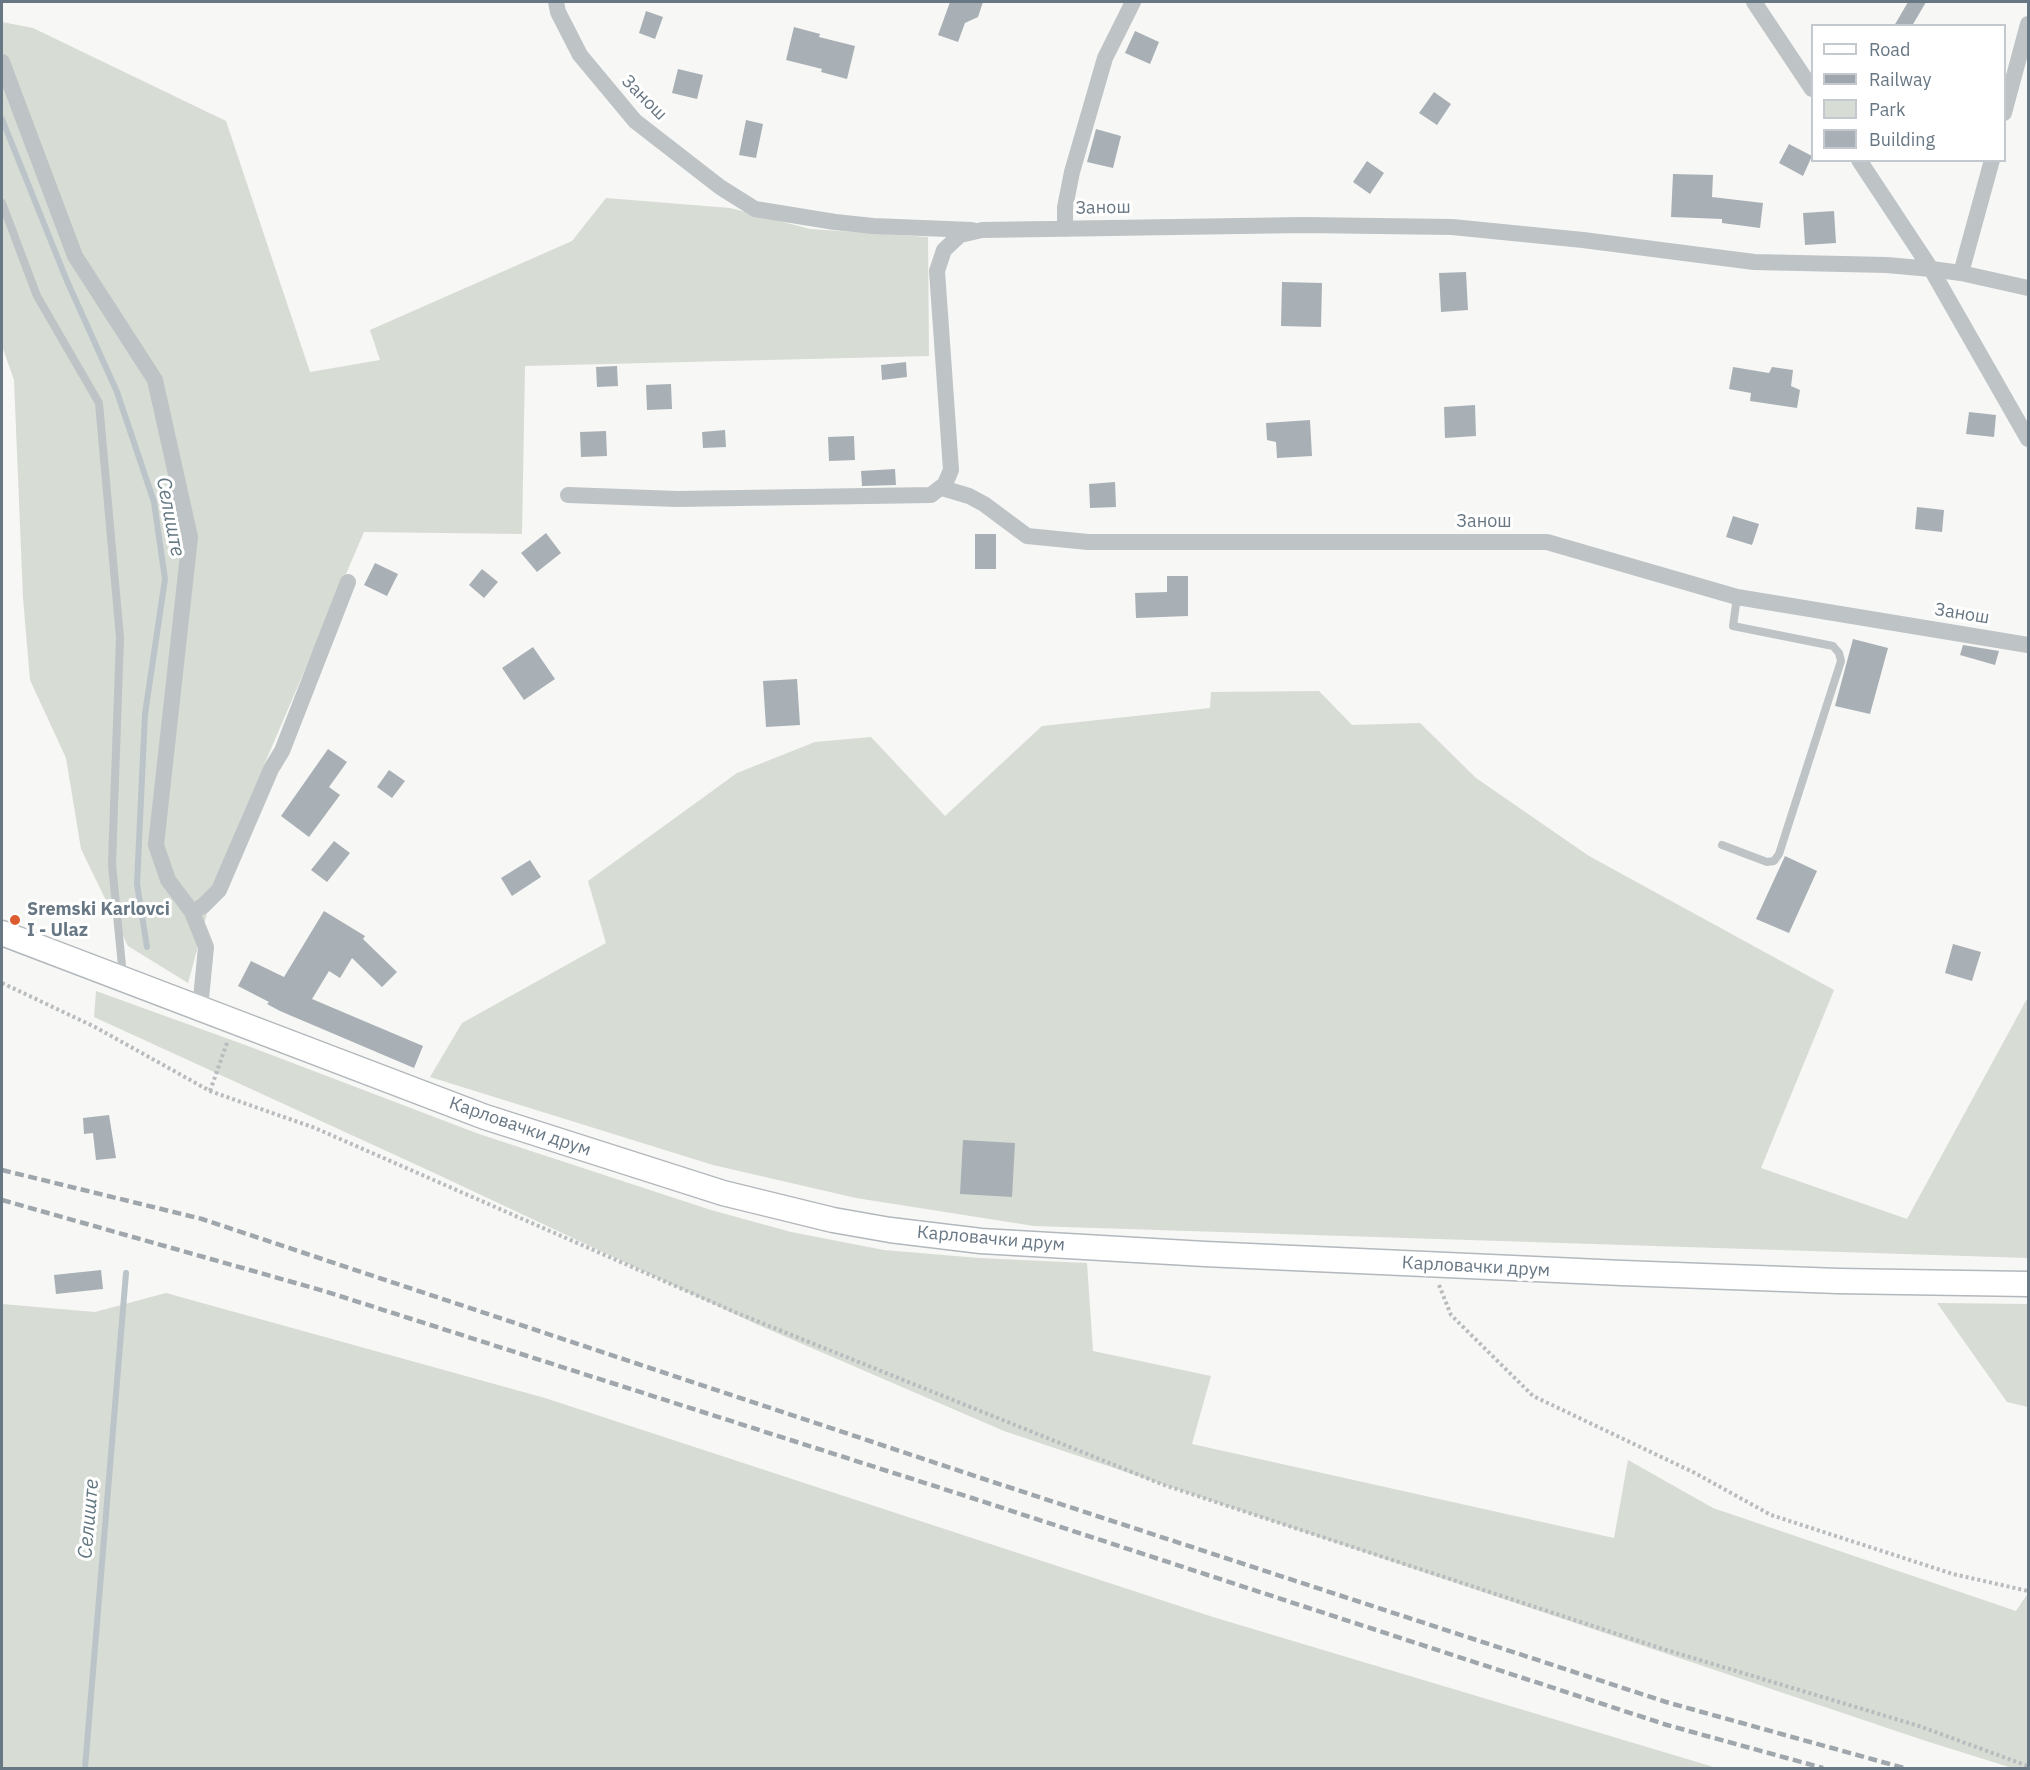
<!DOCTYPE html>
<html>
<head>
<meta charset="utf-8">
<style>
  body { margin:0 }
  #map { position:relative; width:2030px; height:1770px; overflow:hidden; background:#f7f7f5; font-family:"IBM Plex Sans",sans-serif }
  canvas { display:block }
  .frame { position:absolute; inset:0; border:3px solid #687784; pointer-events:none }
  .legend { position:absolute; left:1811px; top:24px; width:195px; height:138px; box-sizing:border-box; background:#fff; border:2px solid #c3c9ce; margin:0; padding:8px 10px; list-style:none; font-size:18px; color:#687784 }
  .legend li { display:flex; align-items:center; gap:12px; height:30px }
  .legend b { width:30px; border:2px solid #c3c9ce }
</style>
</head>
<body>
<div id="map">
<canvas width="2030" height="1770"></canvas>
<div class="frame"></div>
<ul class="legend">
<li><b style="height:8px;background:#fff"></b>Road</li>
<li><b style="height:8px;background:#a0a7ac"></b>Railway</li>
<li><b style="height:16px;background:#d7dcd4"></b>Park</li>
<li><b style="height:16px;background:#a8b0b5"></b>Building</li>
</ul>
</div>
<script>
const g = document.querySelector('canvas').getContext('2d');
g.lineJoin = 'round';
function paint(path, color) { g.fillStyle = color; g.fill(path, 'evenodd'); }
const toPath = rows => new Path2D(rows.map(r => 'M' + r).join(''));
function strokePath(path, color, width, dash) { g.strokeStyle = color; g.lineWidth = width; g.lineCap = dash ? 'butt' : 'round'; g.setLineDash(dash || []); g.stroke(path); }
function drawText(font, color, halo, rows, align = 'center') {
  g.font = font + ' "IBM Plex Sans",sans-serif'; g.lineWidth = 6; g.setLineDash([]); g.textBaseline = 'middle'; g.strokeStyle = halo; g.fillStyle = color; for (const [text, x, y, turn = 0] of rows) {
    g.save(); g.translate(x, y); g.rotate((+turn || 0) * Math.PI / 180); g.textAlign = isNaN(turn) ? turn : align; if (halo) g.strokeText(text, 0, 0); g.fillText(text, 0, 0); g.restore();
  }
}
const green = toPath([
  [2,19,2,22,33,28,226,121,310,372,380,360,370,330,572,241,606,198,730,208,810,229,928,237,929,356,525,366,522,534,364,532,237,828,208,910,188,983,128,946,81,849,66,758,30,680,23,598,14,380,2,346],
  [1319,691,1352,725,1420,723,1476,778,1589,856,1834,990,1761,1168,1907,1219,2028,997,2028,1258,1034,1226,856,1198,713,1165,430,1077,462,1023,606,943,588,881,737,773,815,742,871,737,945,816,1042,726,1210,708,1211,692],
  [96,991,248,1046,479,1134,711,1210,791,1232,884,1250,979,1258,1087,1263,1093,1351,1211,1376,1192,1444,1614,1538,1628,1460,1713,1508,2016,1611,2028,1593,2028,1768,2012,1768,1926,1741,1004,1431,756,1324,430,1171,94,1017],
  [166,1293,545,1398,1213,1617,1717,1768,2,1768,2,1304,95,1312],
  [1937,1303,2028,1304,2028,1407,2007,1402]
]);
const stream = toPath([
  [2,119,67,281,117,392,154,502,165,579,145,714,137,884,147,947],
  [85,1768,126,1273]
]);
const building = toPath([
  [950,2,983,2,978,17,965,23,958,42,938,35],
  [1908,2,1926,2,1912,26,1894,26],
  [646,11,663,17,655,39,639,33],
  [794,27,820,34,819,37,855,46,847,79,821,72,822,69,786,60],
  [1135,31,1159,42,1150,64,1125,53],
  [678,69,703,75,697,99,672,93],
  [1434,92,1451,104,1437,125,1419,113],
  [746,120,763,124,756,158,739,155],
  [1096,129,1121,136,1113,168,1087,162],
  [1789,144,1812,156,1803,176,1779,163],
  [1367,161,1384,173,1370,194,1353,182],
  [1673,174,1713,175,1712,197,1763,203,1760,228,1722,223,1722,219,1671,217],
  [1834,211,1836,243,1805,245,1803,213],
  [1466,272,1468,310,1441,312,1439,273],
  [1282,282,1322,283,1321,327,1281,326],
  [906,362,907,377,882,380,881,365],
  [617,366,618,386,597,387,596,367],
  [1733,367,1769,373,1772,367,1793,370,1791,386,1800,390,1797,408,1750,401,1751,393,1729,389],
  [671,384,672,409,647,410,646,385],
  [1475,405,1476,436,1445,438,1444,407],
  [1969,412,1996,415,1994,437,1966,434],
  [1310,420,1312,456,1277,458,1276,442,1267,440,1266,423],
  [725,430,726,447,703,448,702,432],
  [606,431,607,456,581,457,580,432],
  [854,436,855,460,829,461,828,437],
  [895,469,896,485,862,486,861,471],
  [1115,482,1116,507,1090,508,1089,484],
  [1917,507,1944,510,1942,532,1915,529],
  [1733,516,1759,524,1752,545,1726,537],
  [546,533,561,553,537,572,521,553],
  [975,534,996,534,996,569,975,569],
  [375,563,398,574,387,596,364,585],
  [482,569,498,582,484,598,469,585],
  [1167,576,1188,576,1188,616,1136,618,1135,593,1167,592],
  [1853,639,1888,648,1870,714,1835,706],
  [1963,645,1999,651,1995,665,1960,655],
  [533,647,555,679,524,700,502,668],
  [797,679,800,725,766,727,763,681],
  [328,749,347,762,329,787,340,795,309,837,281,816],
  [389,770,405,781,392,798,377,787],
  [334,841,350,853,327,882,311,870],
  [1785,856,1817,871,1789,933,1756,919],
  [530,860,541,877,512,896,501,878],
  [324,911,365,936,363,939,397,972,382,987,352,958,340,978,329,971,312,999,423,1046,414,1068,280,1011,267,1004,269,1002,238,986,251,961,284,977],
  [1953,944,1981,952,1972,981,1945,973],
  [109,1115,116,1158,96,1160,93,1133,84,1134,83,1118],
  [963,1140,1015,1143,1012,1197,960,1194],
  [101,1270,103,1289,56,1294,54,1275]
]);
const path = toPath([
  [2,983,95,1027,210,1091,315,1128,737,1313,1164,1485,1663,1649,1919,1726,2028,1766],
  [210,1091,228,1040],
  [1439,1285,1451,1315,1533,1396,1695,1473,1771,1515,1953,1574,2028,1591]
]);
const lane = toPath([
  [2,203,37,296,99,403,120,638,112,864,123,976],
  [1722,845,1767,862,1774,861,1779,854,1841,661,1839,653,1833,646,1733,626,1737,597]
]);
const street = toPath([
  [556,2,558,12,580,55,635,121,720,187,755,209,835,222,873,226,972,230],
  [1754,2,1812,89],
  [2,62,75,256,155,380,190,537,156,845,168,880,192,912,206,947,200,1009],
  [2004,113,2028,24],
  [1859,160,1931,269,2028,439],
  [1065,229,1065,207,1072,172,1105,58,1133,2],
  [1961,273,1992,160],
  [942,488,969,496,984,504,1027,536,1088,542,1547,542,1737,597,2028,645],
  [568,495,677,499,931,495,945,484,951,470,937,271,944,250,960,235,982,230,1304,225,1452,227,1583,240,1754,262,1887,265,1931,269,1961,273,2028,288],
  [192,912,203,906,219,890,271,769,282,751,348,582]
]);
const secondary = toPath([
  [2,933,485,1117,723,1193,833,1220,890,1230,981,1241,1205,1254,1622,1273,1838,1281,2028,1284]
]);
const rail = toPath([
  [2,1170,202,1219,993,1482,1666,1702,1904,1768],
  [2,1200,324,1291,972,1498,1667,1725,1823,1768]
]);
const markers = [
  [15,920,6,"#dc5c30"]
];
const streetNames = [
  ["Занош",644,98,45],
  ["Занош",1103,208,-1],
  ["Занош",1484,522],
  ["Занош",1962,614,9],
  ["Карловачки друм",520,1127,19],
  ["Карловачки друм",991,1239,5],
  ["Карловачки друм",1476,1267,3]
];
const poiNames = [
  ["Sremski Karlovci",27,910],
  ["I - Ulaz",27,931]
];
const waterNames = [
  ["Селиште",170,517,79],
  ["Селиште",89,1519,-85]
];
paint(green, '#d7dcd4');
strokePath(stream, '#bac4c9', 6);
paint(building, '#a8b0b5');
strokePath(secondary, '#b3b8bd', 27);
strokePath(path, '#b9bcbe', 4, [3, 3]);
strokePath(lane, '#bec3c6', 8);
strokePath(street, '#bec3c6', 16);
strokePath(secondary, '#fff', 24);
strokePath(rail, '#a0a7ac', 4.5, [9, 4.5]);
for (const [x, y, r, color] of markers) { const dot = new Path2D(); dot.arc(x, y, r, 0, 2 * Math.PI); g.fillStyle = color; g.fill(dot); strokePath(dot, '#fff', 2); }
drawText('18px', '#687784', '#fff', streetNames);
drawText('bold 18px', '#687784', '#fff', poiNames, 'left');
drawText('italic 20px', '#637780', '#fff', waterNames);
</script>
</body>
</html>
